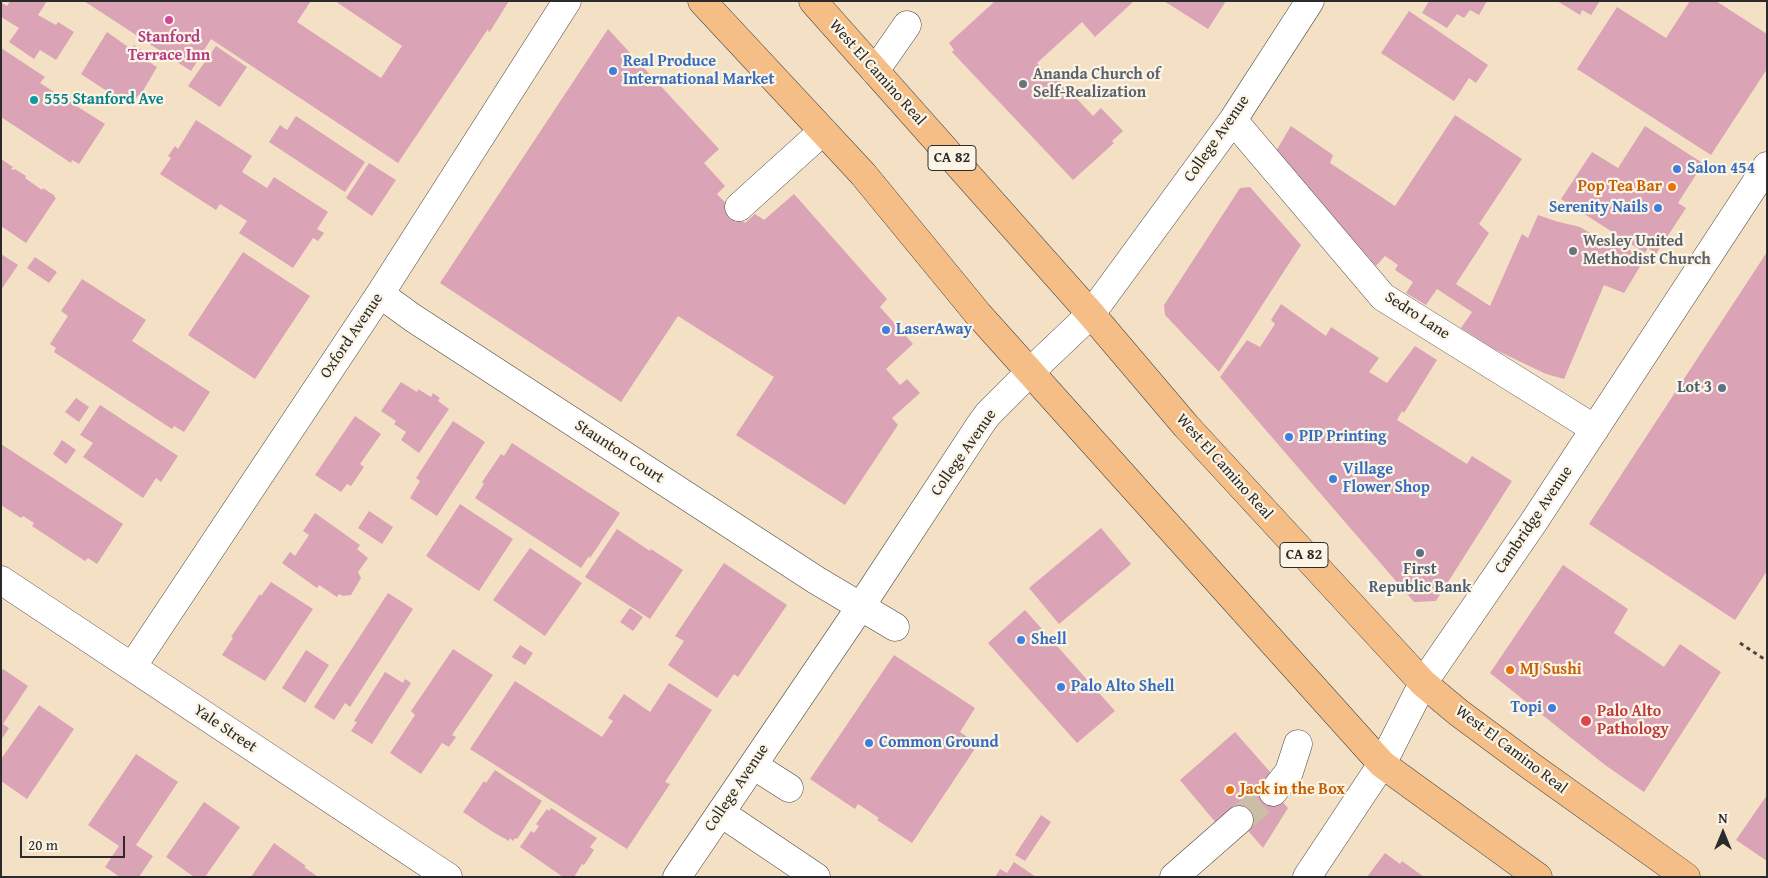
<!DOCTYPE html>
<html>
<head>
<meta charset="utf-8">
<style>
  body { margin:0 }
  #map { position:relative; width:1768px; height:878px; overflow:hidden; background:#f4e1c5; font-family:"Gentium Book Plus",serif }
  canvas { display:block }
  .frame { position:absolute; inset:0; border:2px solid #2b2b2b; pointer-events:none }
  .north { position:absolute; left:1698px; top:808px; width:50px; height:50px; -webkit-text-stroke:4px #fcf5e5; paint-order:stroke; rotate:0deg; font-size:14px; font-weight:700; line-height:20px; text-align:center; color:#2b2b2b }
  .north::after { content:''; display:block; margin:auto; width:18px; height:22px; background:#2b2b2b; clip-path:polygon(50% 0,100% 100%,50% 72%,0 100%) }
  .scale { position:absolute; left:20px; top:836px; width:105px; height:22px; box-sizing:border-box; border:2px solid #2b2b2b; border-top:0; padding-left:6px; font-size:15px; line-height:18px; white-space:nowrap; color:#2b2b2b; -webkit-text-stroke:4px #fcf5e5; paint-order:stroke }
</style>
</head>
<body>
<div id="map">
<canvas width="1768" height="878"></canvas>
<div class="frame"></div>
<div class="north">N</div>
<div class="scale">20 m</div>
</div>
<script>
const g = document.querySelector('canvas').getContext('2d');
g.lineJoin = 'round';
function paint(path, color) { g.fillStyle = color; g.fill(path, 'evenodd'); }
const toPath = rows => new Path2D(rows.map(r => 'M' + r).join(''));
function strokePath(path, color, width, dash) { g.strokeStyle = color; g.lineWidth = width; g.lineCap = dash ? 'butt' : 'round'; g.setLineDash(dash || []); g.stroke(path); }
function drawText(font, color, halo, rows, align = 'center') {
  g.font = font + ' "Gentium Book Plus",serif'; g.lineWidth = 4.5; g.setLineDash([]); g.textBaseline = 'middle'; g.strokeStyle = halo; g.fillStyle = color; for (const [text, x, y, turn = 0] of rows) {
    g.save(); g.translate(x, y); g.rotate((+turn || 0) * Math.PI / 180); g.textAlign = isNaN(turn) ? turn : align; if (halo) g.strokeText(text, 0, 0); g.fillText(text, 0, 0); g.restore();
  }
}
const building = toPath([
  [10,1,47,1,38,15,56,25,58,22,74,32,56,60,40,50,34,59,9,42,19,28,1,17,1,5,2,3,7,6],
  [84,1,311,1,297,22,381,78,402,46,335,1,509,1,489,33,488,29,398,163,211,39,191,71],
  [995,1,1134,1,1095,37,1082,22,1037,63,1048,75,1051,71,1093,116,1101,108,1123,131,1112,141,1114,143,1073,180,952,52,954,50,949,43],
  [1164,1,1226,1,1208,29],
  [1429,1,1487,1,1479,15,1470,10,1464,18,1457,14,1447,28,1422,13],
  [1557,1,1600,1,1591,15,1582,10,1580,15],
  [1690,1,1716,1,1767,34,1767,69,1711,155,1577,69,1617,7,1666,38],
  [1409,11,1488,65,1476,83,1469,78,1454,101,1381,53],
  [608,29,719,149,704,163,725,186,717,194,745,223,755,214,764,220,794,194,887,299,880,307,913,344,886,369,900,385,907,379,920,393,892,418,898,425,845,505,736,435,774,377,678,316,621,402,440,283],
  [107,32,131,49,134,45,144,52,141,57,157,67,140,96,138,95,131,107,81,74],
  [216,46,247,67,220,107,188,86],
  [1,48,45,77,40,83,105,124,79,164,72,160,71,163,1,117],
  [1455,115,1522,159,1479,224,1489,233,1456,284,1490,306,1522,234,1528,238,1538,215,1555,221,1580,227,1612,246,1617,241,1644,260,1624,293,1604,285,1564,379,1546,374,1494,349,1461,328,1472,312,1437,289,1426,305,1406,293,1413,282,1395,270,1398,265,1385,256,1376,266,1276,151,1291,126,1333,155,1330,163,1395,206],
  [296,116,365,162,345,192,269,142,280,125,287,130],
  [196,120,252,156,242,172,267,188,274,177,328,212,317,229,324,233,318,241,313,238,293,268,239,233,247,221,220,204,216,210,160,174,171,158,168,156,175,146,178,149],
  [1645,126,1712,169,1707,176,1699,170,1678,203,1686,208,1656,254,1648,248,1645,253,1561,199,1592,152,1618,168],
  [1,159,13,167,11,169,14,170,15,169,26,176,25,178,42,190,43,188,55,196,54,197,56,198,26,243,1,226],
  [369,163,396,180,372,216,346,198],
  [1250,187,1301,245,1219,372,1165,315,1164,305,1240,188],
  [243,252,310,296,255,379,188,335],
  [1767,252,1767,571,1735,620,1589,524],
  [1,254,18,265,1,290],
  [35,257,57,272,49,283,27,268],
  [82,279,146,320,132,341,210,392,184,432,174,426,172,429,54,352,56,348,50,344,68,316,61,311],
  [1281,304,1326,336,1331,327,1379,358,1369,372,1387,383,1415,346,1437,360,1404,413,1402,411,1397,420,1467,464,1472,456,1512,481,1436,601,1414,602,1220,377,1247,340,1260,347,1275,324,1271,320],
  [401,382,417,392,418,389,431,397,433,393,440,398,438,401,449,409,419,453,401,440,406,432,394,424,396,421,381,411],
  [76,398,89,407,79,422,65,412],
  [100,405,178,456,161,482,156,478,143,498,83,457,93,443,80,435],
  [355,416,381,434,360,464,364,467,351,486,347,484,341,492,315,475],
  [453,421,485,442,437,516,410,498,420,481,416,478],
  [62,440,76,450,66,464,53,454],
  [512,443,620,513,590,558,589,556,581,568,475,498,484,484,482,482,501,454,504,456],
  [1,444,123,524,97,564,88,558,85,561,32,526,34,523,23,516,21,518,1,505],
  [460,504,513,539,479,591,426,556],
  [369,511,393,527,382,544,358,528],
  [315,513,360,545,357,549,368,558,358,572,361,578,351,595,343,596,339,594,337,597,319,585,317,588,282,563,290,552,295,556,309,535,303,531],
  [1101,528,1131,564,1059,624,1029,588],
  [617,529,650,551,651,549,683,570,650,619,585,577],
  [530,548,582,583,545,636,493,600],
  [724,563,787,605,738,677,734,674,717,698,668,665,684,641,675,636],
  [1563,565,1628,609,1614,633,1664,667,1680,644,1721,672,1644,792,1605,765,1490,673],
  [271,582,313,609,265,681,222,655,233,638,231,637,260,594,261,596],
  [388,593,413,609,350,707,345,703,334,720,314,707],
  [630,608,643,617,633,631,620,622],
  [1025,610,1115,711,1077,743,988,643],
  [520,645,533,653,525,665,512,657],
  [453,649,493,675,452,735,456,737,449,747,442,743,421,774,390,753,415,715,411,711],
  [306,650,329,665,305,703,282,688],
  [894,655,975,708,960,732,978,744,912,843,877,820,879,818,858,804,855,809,810,779],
  [3,669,28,686,3,724,9,728,1,740,1,672],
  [385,672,403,683,405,679,411,683,372,744,351,731,357,722,354,721],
  [515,681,602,737,613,721,608,718,624,694,650,712,669,683,712,710,665,782,670,784,627,849,470,749],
  [39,705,74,729,27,799,1,781,1,759],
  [1235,732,1278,781,1270,788,1288,808,1263,848,1236,817,1221,829,1180,780],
  [136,754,178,782,136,845,153,856,139,877,120,877,105,867,119,846,88,825],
  [495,770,542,801,517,839,515,838,513,841,510,838,509,841,493,832,463,812,484,781,486,783],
  [1767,795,1767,861,1736,840],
  [204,802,240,827,205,877,194,877,166,857],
  [551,808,597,838,590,847,594,850,584,865,582,864,574,877,563,877,520,847,531,831,534,833,539,826,536,824,547,809,549,811],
  [1041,815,1051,822,1025,861,1015,855],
  [274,843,306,866,304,867,318,877,251,877],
  [1385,853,1400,864,1402,861,1424,877,1367,877],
  [1014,862,1036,877,995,877,1000,869,1007,873]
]);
const minorTunnel = toPath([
  [1239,820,1273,792]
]);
const path = toPath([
  [1740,643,1767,661]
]);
const minor = toPath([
  [875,71,907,25],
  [1233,120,1383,297,1595,429],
  [739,207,823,131],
  [380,294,413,318,816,580,895,627],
  [1,580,448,877],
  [132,667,380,294,567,1],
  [753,765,789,788],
  [1273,792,1289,772,1298,744],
  [721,813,816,877],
  [677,877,861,606,980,425,988,414,1031,371,1091,314,1233,120,1310,1],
  [1174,877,1239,820],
  [1307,877,1382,764,1423,683,1533,523,1767,166]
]);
const major = toPath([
  [702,1,863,174,978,314,1382,764,1538,877],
  [813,1,1091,314,1186,426,1423,683,1459,713,1532,767,1686,877]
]);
const markers = [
  [169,20,5,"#d1479c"],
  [613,71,5,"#3f7fe0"],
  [1023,84,5,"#6b7280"],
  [34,100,5,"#0f9aa8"],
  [1677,169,5,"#3f7fe0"],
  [1672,187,5,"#e8710a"],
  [1658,208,5,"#3f7fe0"],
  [1573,251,5,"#6b7280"],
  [886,330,5,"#3f7fe0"],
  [1722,388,5,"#5c6f8a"],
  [1289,437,5,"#3f7fe0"],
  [1333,479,5,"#3f7fe0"],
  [1420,553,5,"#5c6f8a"],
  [1021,640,5,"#3f7fe0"],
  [1510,670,5,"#e8710a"],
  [1061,687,5,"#3f7fe0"],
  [1552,708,5,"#3f7fe0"],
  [1586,721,6,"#e0444e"],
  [869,743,5,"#3f7fe0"],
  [1230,790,5,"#e8710a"]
];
const shields = [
  [952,158,48],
  [1304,555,48]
];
const shieldNames = [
  ["CA 82",952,158],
  ["CA 82",1304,555]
];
const hotelNames = [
  ["Stanford",169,38],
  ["Terrace Inn",169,56]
];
const shopNames = [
  ["Real Produce",623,62],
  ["International Market",623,80],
  ["Salon 454",1687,169],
  ["Serenity Nails",1648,208,"right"],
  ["LaserAway",896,330],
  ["PIP Printing",1299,437],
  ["Village",1343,470],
  ["Flower Shop",1343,488],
  ["Shell",1031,640],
  ["Palo Alto Shell",1071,687],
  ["Topi",1542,708,"right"],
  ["Common Ground",879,743]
];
const streetNames = [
  ["West El Camino Real",877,73,48],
  ["College Avenue",1217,139,-55],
  ["Sedro Lane",1417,316,33],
  ["Oxford Avenue",352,336,-56],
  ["Staunton Court",619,452,33],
  ["College Avenue",964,453,-55],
  ["West El Camino Real",1224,467,48],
  ["Cambridge Avenue",1534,520,-56],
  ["Yale Street",225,729,34],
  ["West El Camino Real",1511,750,37],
  ["College Avenue",737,788,-56]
];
const worshipNames = [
  ["Ananda Church of",1033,75],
  ["Self-Realization",1033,93],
  ["Wesley United",1583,242],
  ["Methodist Church",1583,260]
];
const cultureNames = [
  ["555 Stanford Ave",44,100]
];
const foodNames = [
  ["Pop Tea Bar",1662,187,"right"],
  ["MJ Sushi",1520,670],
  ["Jack in the Box",1240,790]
];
const serviceNames = [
  ["Lot 3",1712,388],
  ["First",1420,570,"center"],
  ["Republic Bank",1420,588,"center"]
];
const healthNames = [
  ["Palo Alto",1597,712],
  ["Pathology",1597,730]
];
paint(building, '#daa3b6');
strokePath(minorTunnel, '#ccbda6', 28, [28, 14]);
strokePath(minor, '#494642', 29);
strokePath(major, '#494642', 29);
strokePath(path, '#494642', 3, [4, 4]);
strokePath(minor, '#fff', 28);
strokePath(major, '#f6be87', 28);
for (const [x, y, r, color] of markers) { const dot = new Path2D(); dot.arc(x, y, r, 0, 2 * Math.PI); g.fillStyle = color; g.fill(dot); strokePath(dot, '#fcf5e5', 2); }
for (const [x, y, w] of shields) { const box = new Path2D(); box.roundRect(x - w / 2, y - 12.5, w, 25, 4); g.fillStyle = '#fcf5e5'; g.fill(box); strokePath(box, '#2b2b2b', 1); }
drawText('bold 15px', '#2b2b2b', null, shieldNames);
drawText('bold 16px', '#b23c85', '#fcf5e5', hotelNames);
drawText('bold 16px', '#366cbe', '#fcf5e5', shopNames, 'left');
drawText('16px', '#2b2b2b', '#fcf5e5', streetNames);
drawText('bold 16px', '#5b616d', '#fcf5e5', worshipNames, 'left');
drawText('bold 16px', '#0d838f', '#fcf5e5', cultureNames, 'left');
drawText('bold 16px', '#c56008', '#fcf5e5', foodNames, 'left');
drawText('bold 16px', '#4e5e75', '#fcf5e5', serviceNames, 'right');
drawText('bold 16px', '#be3a42', '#fcf5e5', healthNames, 'left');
</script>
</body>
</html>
